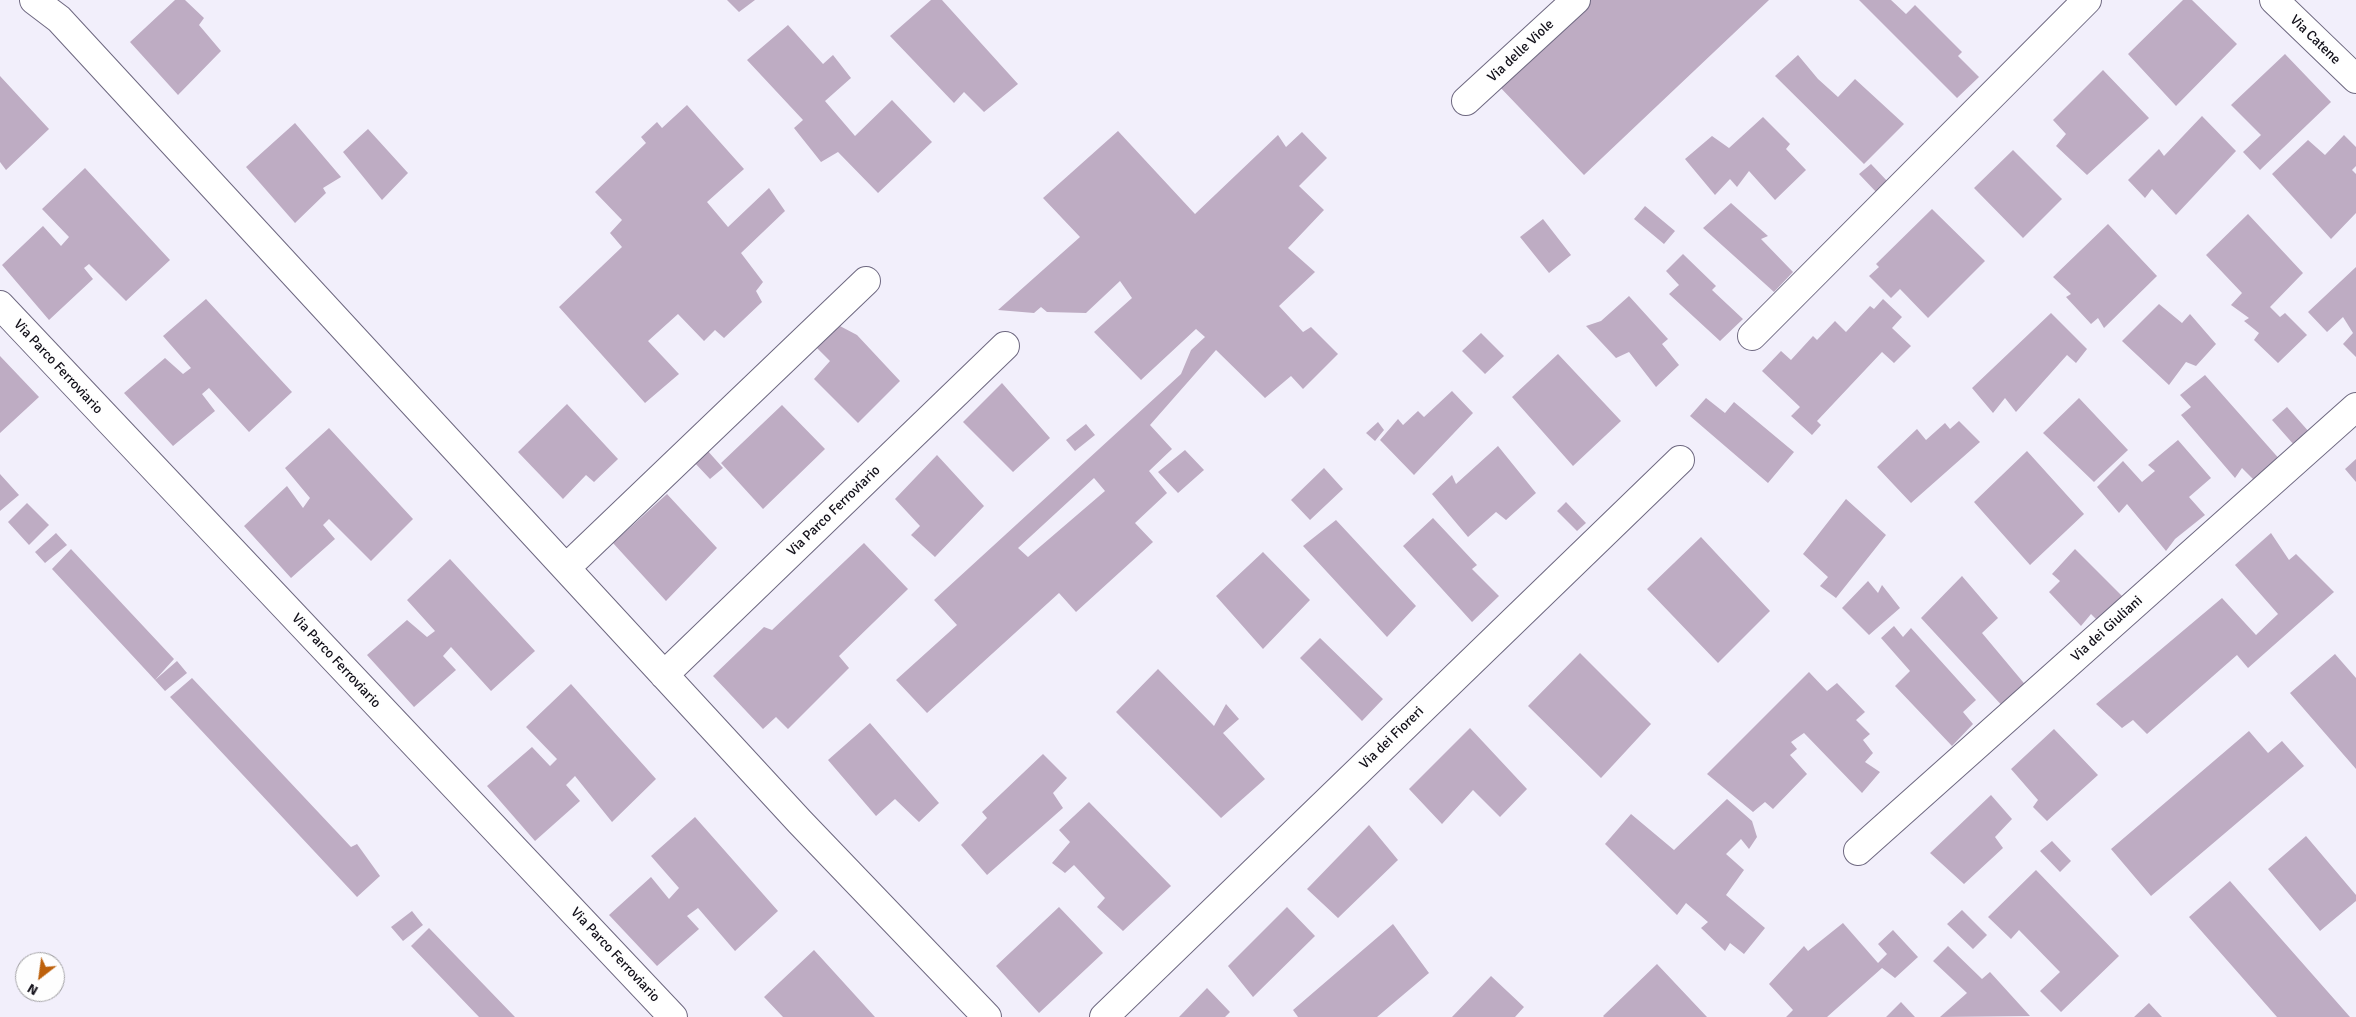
<!DOCTYPE html>
<html>
<head>
<meta charset="utf-8">
<style>
  body { margin:0 }
  #map { position:relative; width:2356px; height:1017px; overflow:hidden; background:#f2effb; font-family:Signika,sans-serif }
  canvas { display:block }
  .north { position:absolute; left:15px; top:952px; width:50px; height:50px; box-sizing:border-box; background:#fefefe; border:1px solid #a09fa2; border-radius:50%; rotate:210deg; font-size:14px; font-weight:700; line-height:20px; text-align:center; color:#121019 }
  .north::after { content:''; display:block; margin:auto; width:18px; height:22px; background:#bd610c; clip-path:polygon(50% 0,100% 100%,50% 72%,0 100%) }
</style>
</head>
<body>
<div id="map">
<canvas width="2356" height="1017"></canvas>
<div class="north">N</div>
</div>
<script>
const g = document.querySelector('canvas').getContext('2d');
g.lineJoin = 'round';
function paint(path, color) { g.fillStyle = color; g.fill(path, 'evenodd'); }
const toPath = rows => new Path2D(rows.map(r => 'M' + r).join(''));
function strokePath(path, color, width, dash) { g.strokeStyle = color; g.lineWidth = width; g.lineCap = dash ? 'butt' : 'round'; g.setLineDash(dash || []); g.stroke(path); }
function drawText(font, color, halo, rows, align = 'center') {
  g.font = font + ' Signika,sans-serif'; g.lineWidth = 4.5; g.setLineDash([]); g.textBaseline = 'middle'; g.strokeStyle = halo; g.fillStyle = color; for (const [text, x, y, turn = 0] of rows) {
    g.save(); g.translate(x, y); g.rotate((+turn || 0) * Math.PI / 180); g.textAlign = isNaN(turn) ? turn : align; if (halo) g.strokeText(text, 0, 0); g.fillText(text, 0, 0); g.restore();
  }
}
const building = toPath([
  [175,0,185,0,204,18,199,25,221,51,178,95,130,42],
  [727,0,755,0,739,12],
  [931,0,942,0,1018,84,984,112,964,92,954,103,890,36],
  [1587,0,1769,0,1584,175,1497,84],
  [1859,0,1891,0,1906,14,1915,5,1962,52,1958,56,1979,77,1957,98],
  [2183,0,2192,0,2237,44,2176,106,2128,54],
  [788,25,823,64,833,55,851,78,825,101,855,136,892,100,932,142,878,193,838,152,821,162,794,128,803,120,747,60],
  [2285,54,2331,102,2260,170,2243,152,2261,135,2231,105],
  [1798,55,1818,79,1838,97,1855,79,1904,124,1864,164,1775,76],
  [2103,70,2149,118,2087,175,2056,146,2066,134,2053,120],
  [0,76,49,129,6,170,0,162],
  [687,105,744,169,707,202,728,227,769,188,785,211,741,253,763,282,756,291,762,302,724,338,715,330,704,341,678,314,648,341,679,374,645,403,559,307,622,247,610,233,622,220,595,192,646,143,641,137,657,122,662,128],
  [2202,116,2236,151,2176,215,2152,189,2145,198,2128,180,2159,149,2164,156],
  [1763,117,1790,144,1786,149,1806,170,1775,200,1749,171,1737,187,1730,179,1715,195,1685,159,1712,136,1729,148],
  [295,123,341,177,323,188,326,193,295,223,246,167],
  [368,129,408,173,382,200,343,152],
  [1118,131,1195,214,1278,135,1286,147,1302,132,1327,158,1299,186,1324,210,1288,248,1315,272,1279,306,1303,332,1311,327,1338,354,1303,389,1291,376,1265,398,1216,350,1150,425,1172,449,1149,471,1167,493,1135,523,1153,542,1076,612,1059,593,927,713,896,680,957,625,934,600,1181,374,1191,350,1205,337,1196,329,1141,380,1094,332,1132,298,1120,281,1086,313,1047,312,1041,307,1034,313,998,310,1080,237,1043,198],
  [1094,478,1105,491,1028,557,1018,548],
  [2344,135,2356,147,2356,166,2352,170,2356,174,2356,213,2331,239,2272,174,2308,140,2325,155],
  [2013,150,2062,199,2023,238,1974,188],
  [1871,164,1889,183,1878,194,1859,174],
  [85,168,170,260,126,301,89,264,84,268,93,279,49,320,2,265,43,226,61,246,69,237,42,209],
  [1731,203,1768,236,1761,239,1793,272,1774,292,1703,228],
  [1645,206,1675,231,1664,244,1634,219],
  [1932,209,1985,261,1928,318,1900,289,1891,298,1869,276,1879,267,1876,264],
  [2248,214,2303,273,2270,307,2280,317,2285,313,2307,335,2278,363,2254,340,2259,333,2244,321,2249,318,2231,305,2242,293,2206,255],
  [1543,219,1571,255,1549,273,1520,237],
  [2108,224,2157,276,2104,328,2098,318,2091,324,2066,297,2071,294,2053,277],
  [1683,254,1716,286,1712,290,1743,319,1720,341,1669,294,1679,285,1666,271],
  [2356,267,2356,357,2343,344,2353,333,2343,317,2327,332,2308,312],
  [1629,296,1668,339,1662,344,1679,365,1656,387,1629,352,1616,358,1586,326,1601,321],
  [206,299,292,392,249,432,209,388,202,394,215,411,173,446,124,393,165,358,183,374,191,368,163,336],
  [1883,299,1902,317,1892,328,1911,346,1894,363,1882,352,1817,421,1821,425,1812,435,1791,416,1800,407,1762,371,1781,351,1791,360,1813,336,1817,340,1835,321,1846,332,1870,306,1874,309],
  [2159,304,2182,323,2190,314,2216,344,2196,366,2186,362,2169,385,2122,341],
  [2051,313,2087,349,2076,363,2067,355,2016,412,2005,398,1993,413,1972,388],
  [838,325,857,335,900,381,858,423,814,379,830,361,816,347],
  [1481,333,1504,356,1485,374,1462,351],
  [1558,354,1621,421,1573,466,1512,397],
  [0,356,39,397,0,433],
  [2205,375,2282,462,2257,483,2242,468,2235,478,2181,415,2191,407,2180,395],
  [1002,383,1050,438,1013,472,963,422],
  [1452,391,1473,413,1414,475,1380,440,1398,419,1403,425,1418,411,1424,417],
  [1706,398,1725,413,1734,402,1794,452,1768,483,1690,416],
  [2079,398,2128,450,2094,482,2043,433],
  [567,404,618,459,594,482,586,475,563,499,518,452],
  [782,405,825,449,763,509,721,463],
  [2287,407,2310,433,2295,446,2272,420],
  [1959,421,1980,442,1911,503,1877,467,1917,429,1926,440,1945,423,1950,429],
  [1378,422,1384,430,1375,441,1366,433],
  [1086,424,1095,435,1075,451,1066,440],
  [329,428,413,519,371,561,329,519,323,525,335,539,291,578,244,526,287,486,303,508,310,498,285,468],
  [2178,440,2211,478,2189,497,2205,515,2175,539,2166,551,2127,504,2119,513,2097,487,2123,461,2142,482,2155,471,2148,465],
  [1498,446,1536,493,1506,520,1496,512,1468,537,1432,494,1452,475,1456,484],
  [706,449,723,468,710,479,693,461],
  [1185,450,1204,470,1178,493,1158,472],
  [2027,451,2084,514,2030,565,1974,502],
  [937,455,984,506,935,557,911,535,920,526,895,499],
  [2356,459,2356,482,2345,469],
  [1324,468,1343,489,1310,520,1291,500],
  [0,474,19,495,0,511],
  [667,494,717,548,666,601,613,543],
  [1846,499,1886,535,1836,598,1820,586,1828,577,1803,554],
  [1566,502,1586,523,1577,531,1557,511],
  [27,503,49,525,29,545,8,522],
  [1433,518,1477,565,1472,569,1499,596,1472,622,1403,546],
  [1336,520,1416,606,1387,637,1303,546],
  [56,533,67,545,45,563,35,552],
  [2271,533,2289,560,2296,554,2334,592,2248,668,2237,655,2147,734,2133,720,2122,728,2096,704,2222,598,2256,635,2278,614,2235,565],
  [1701,537,1770,611,1718,663,1647,589],
  [864,543,908,589,839,656,849,668,788,729,776,717,763,729,713,676,764,627,772,630],
  [71,549,174,659,155,680,177,661,187,673,165,691,155,680,52,569],
  [2075,549,2125,599,2099,622,2091,614,2081,626,2049,592,2060,581,2052,574],
  [1263,552,1310,600,1263,649,1216,596],
  [450,559,535,651,491,691,451,647,443,656,456,670,414,707,367,655,407,620,427,637,435,631,407,600],
  [1962,576,1998,618,1982,633,2028,688,2006,710,1921,618],
  [1868,581,1878,593,1882,585,1900,608,1869,635,1842,608],
  [1894,626,1903,637,1911,628,1976,700,1963,712,1973,724,1952,746,1895,686,1910,671,1881,638],
  [1320,638,1383,699,1362,721,1300,658],
  [1580,653,1651,724,1601,778,1528,706],
  [2335,654,2356,678,2356,769,2290,693],
  [1158,669,1214,726,1226,704,1239,719,1223,733,1265,779,1221,818,1116,712],
  [1809,672,1827,691,1837,683,1865,712,1856,720,1870,734,1863,740,1873,753,1865,762,1880,772,1862,793,1804,733,1791,742,1797,749,1790,755,1807,774,1773,809,1765,802,1753,812,1707,774],
  [192,678,351,847,357,844,380,876,357,897,170,697],
  [571,684,656,779,612,822,575,776,566,785,580,801,535,841,487,786,532,747,550,766,557,759,526,727],
  [870,723,939,803,919,822,895,799,876,816,828,760],
  [1470,728,1527,789,1500,817,1473,790,1442,824,1409,789],
  [2054,729,2098,775,2047,821,2033,807,2038,800,2011,769],
  [2249,731,2268,753,2282,741,2304,766,2151,896,2111,849],
  [1043,754,1067,778,1053,793,1063,808,987,875,961,845,987,818,982,812],
  [1991,795,2012,819,1995,837,2003,848,1964,884,1930,853],
  [1727,799,1752,821,1757,837,1749,849,1741,839,1726,854,1744,870,1726,895,1765,928,1744,954,1730,943,1725,951,1701,928,1708,922,1686,903,1677,915,1605,844,1631,814,1674,850],
  [1089,802,1171,886,1123,931,1097,907,1105,898,1074,865,1065,873,1052,863,1070,842,1059,830],
  [695,817,778,911,735,951,698,908,687,916,699,929,657,966,609,915,651,877,669,899,679,888,651,856],
  [1369,825,1398,860,1338,918,1307,889],
  [2306,836,2356,895,2356,901,2320,931,2268,869],
  [2052,841,2071,861,2060,872,2040,851],
  [2036,870,2119,956,2061,1012,2040,991,2060,972,2019,930,2011,939,1988,917],
  [2230,881,2350,1017,2277,1017,2189,917],
  [1059,907,1103,953,1039,1013,996,966],
  [1287,907,1315,936,1253,997,1228,966],
  [1962,910,1987,935,1973,949,1947,924],
  [412,911,423,925,403,941,391,927],
  [1843,923,1878,963,1887,954,1878,944,1893,930,1918,957,1895,978,1882,968,1827,1017,1786,1017,1793,1010,1769,984,1804,946,1808,951],
  [1393,924,1429,973,1377,1017,1298,1017,1293,1010],
  [429,928,515,1017,479,1017,411,946],
  [1948,946,1982,979,1990,972,2030,1016,1940,1017,1967,993,1933,961],
  [814,950,875,1017,783,1017,764,997],
  [1657,964,1707,1017,1604,1017,1603,1016],
  [1491,976,1524,1007,1515,1017,1452,1017],
  [1207,988,1230,1012,1225,1017,1179,1017],
  [1901,1002,1915,1017,1886,1017],
  [2149,1003,2162,1017,2134,1017]
]);
const minor = toPath([
  [34,0,59,19,800,822,987,1017],
  [2274,0,2356,79],
  [1466,101,1576,0],
  [0,305,673,1017],
  [1752,336,2087,0],
  [566,568,866,281],
  [664,675,1005,346],
  [1858,851,2356,407],
  [1104,1017,1680,460]
]);
const streetNames = [
  ["Via Catene",2315,40,44],
  ["Via delle Viole",1521,51,-43],
  ["Via Parco Ferroviario",58,367,47],
  ["Via Parco Ferroviario",834,511,-44],
  ["Via dei Giuliani",2107,629,-42],
  ["Via Parco Ferroviario",336,661,47],
  ["Via dei Fioreri",1392,738,-44],
  ["Via Parco Ferroviario",615,955,47]
];
paint(building, '#beacc3');
strokePath(minor, '#6e6880', 30);
strokePath(minor, '#fff', 28);
drawText('14px', '#121019', '#fefefe', streetNames);
</script>
</body>
</html>
